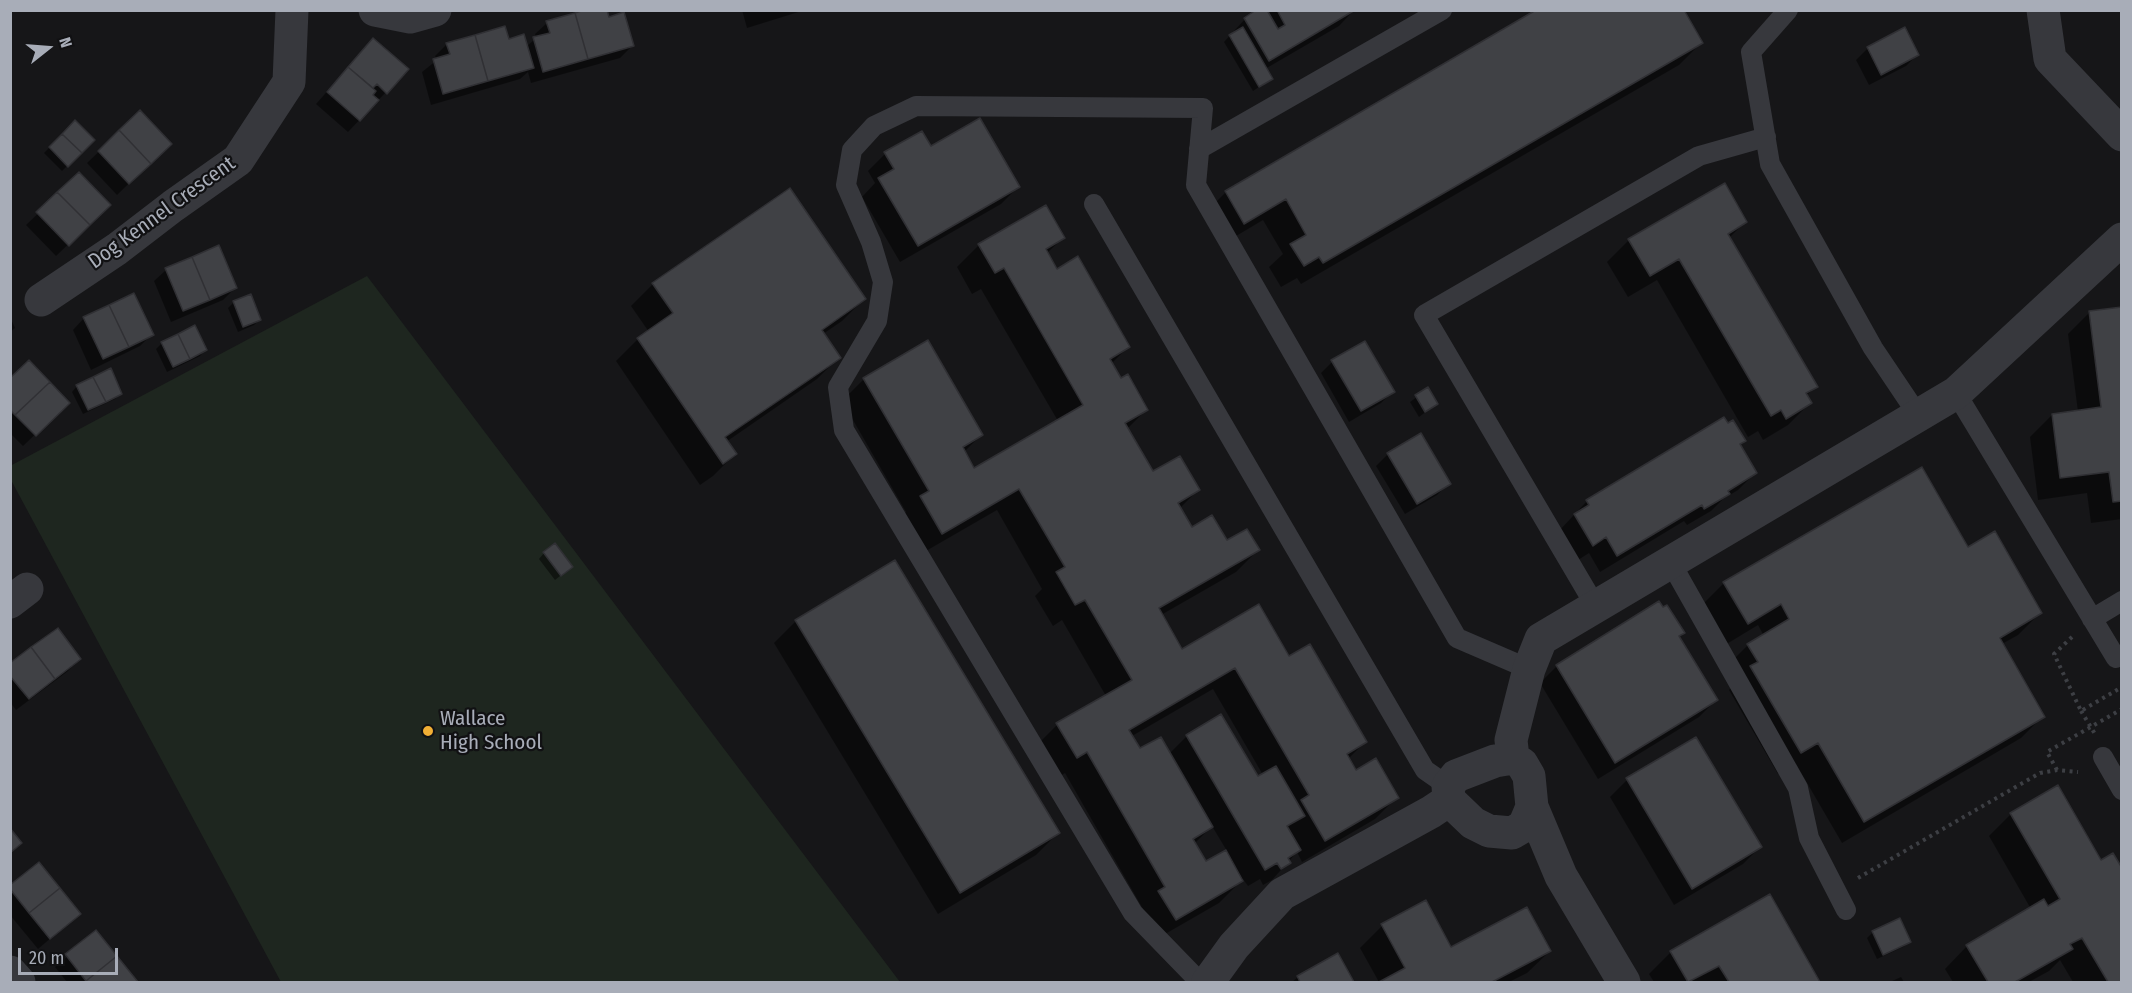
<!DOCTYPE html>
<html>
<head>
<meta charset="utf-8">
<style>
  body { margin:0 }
  #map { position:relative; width:2132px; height:993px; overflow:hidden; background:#161618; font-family:"Fira Sans Condensed",sans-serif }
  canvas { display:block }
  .frame { position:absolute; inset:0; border:12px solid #a8adb8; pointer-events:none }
  .north { position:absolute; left:18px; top:18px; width:60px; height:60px; -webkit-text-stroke:4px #111113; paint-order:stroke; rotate:73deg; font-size:16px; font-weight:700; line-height:24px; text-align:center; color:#a8adb8 }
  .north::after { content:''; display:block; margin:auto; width:21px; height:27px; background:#a8adb8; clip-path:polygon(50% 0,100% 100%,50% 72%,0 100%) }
  .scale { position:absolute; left:18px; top:948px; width:100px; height:27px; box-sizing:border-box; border:3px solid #a8adb8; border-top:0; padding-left:8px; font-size:18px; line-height:21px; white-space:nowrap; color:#a8adb8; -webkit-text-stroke:4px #111113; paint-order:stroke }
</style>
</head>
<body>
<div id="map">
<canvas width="2132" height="993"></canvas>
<div class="frame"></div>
<div class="north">N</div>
<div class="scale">20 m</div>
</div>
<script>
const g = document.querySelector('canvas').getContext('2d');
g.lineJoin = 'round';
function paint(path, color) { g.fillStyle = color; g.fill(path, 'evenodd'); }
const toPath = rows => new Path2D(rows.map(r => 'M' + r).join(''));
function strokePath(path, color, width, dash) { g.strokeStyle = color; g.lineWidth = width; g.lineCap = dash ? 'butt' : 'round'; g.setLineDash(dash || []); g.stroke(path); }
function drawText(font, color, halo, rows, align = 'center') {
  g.font = font + ' "Fira Sans Condensed",sans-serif'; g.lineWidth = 4.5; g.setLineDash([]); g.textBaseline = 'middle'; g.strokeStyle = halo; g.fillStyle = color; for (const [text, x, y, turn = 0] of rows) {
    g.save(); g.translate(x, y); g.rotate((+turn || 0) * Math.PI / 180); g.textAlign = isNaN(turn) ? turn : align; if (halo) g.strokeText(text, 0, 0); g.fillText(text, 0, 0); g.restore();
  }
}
const green = toPath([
  [367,276,900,982,281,982,11,480,10,466]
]);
const shadow = toPath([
  [742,10,805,10,747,28],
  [1251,10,1354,10,1339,26,1265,69,1271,79,1253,91,1224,42,1245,19,1252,15],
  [608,19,632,46,620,58,531,83,528,72,520,79,431,105,422,72,437,60,435,56,447,44,507,41,526,47,536,38,535,34,547,23],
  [1701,43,1679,65,1301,284,1297,278,1281,287,1269,267,1283,254,1263,220,1221,245,1204,214,1226,192],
  [1868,48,1917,55,1906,66,1869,85,1856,60],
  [362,52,386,92,348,132,316,104],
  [140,112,158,155,117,195,87,163],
  [75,122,93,140,62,171,44,153],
  [930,148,1018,187,1001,204,900,262,862,197,875,183,868,171,885,154],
  [79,174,97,217,56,256,26,225],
  [1745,222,1729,238,1816,386,1806,396,1810,403,1788,425,1763,440,1758,431,1748,437,1657,280,1628,297,1607,262,1629,240],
  [1063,238,1047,253,1057,271,1128,347,1111,364,1121,380,1146,410,1127,429,1152,474,1198,490,1180,508,1191,529,1226,542,1258,550,1236,572,1161,615,1182,651,1289,658,1365,742,1348,759,1355,772,1397,797,1375,819,1302,862,1297,852,1272,880,1263,885,1260,879,1248,886,1243,879,1219,903,1153,941,1137,914,1143,909,1065,773,1055,779,1035,747,1057,725,1106,696,1062,620,1053,626,1035,596,1042,589,997,510,919,555,898,520,906,512,842,401,864,379,981,435,964,452,974,470,1058,421,981,289,972,294,957,267,979,245],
  [1213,689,1263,775,1258,778,1221,716,1187,736,1169,754,1140,750,1132,736],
  [1212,826,1227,851,1206,863,1194,844],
  [166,270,235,288,223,300,171,322,154,281],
  [653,284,864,299,842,321,823,334,839,357,817,379,726,442,735,454,713,476,700,485,616,361,638,339,649,332,631,306],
  [234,302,259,320,254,325,238,332,228,308],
  [2122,308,2122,519,2091,523,2087,493,2038,500,2030,437,2052,415,2078,412,2068,334,2090,312],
  [10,317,15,328,10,332],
  [84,318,152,334,140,346,91,370,73,330],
  [162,343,205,350,200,356,167,372,156,349],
  [1332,362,1393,391,1381,403,1349,422,1321,373],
  [10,380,68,403,23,446,10,433],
  [77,386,121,393,115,399,83,414,72,392],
  [1428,389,1436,404,1419,417,1410,402],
  [1744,441,1739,445,1755,473,1738,490,1723,499,1711,511,1687,525,1684,521,1600,572,1589,553,1575,562,1558,532,1587,501],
  [1388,454,1449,483,1437,495,1405,514,1376,466],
  [1967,549,2040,613,2018,635,2002,644,2043,716,2021,738,1842,843,1796,764,1778,774,1729,690,1735,683,1726,667,1748,645,1764,636,1758,625,1725,645,1702,605,1724,583],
  [544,553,565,572,555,580,539,559],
  [796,621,1058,833,1036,855,938,914,774,643],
  [1683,633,1678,638,1716,700,1699,717,1598,779,1540,683,1557,666],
  [79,659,68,671,16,710,10,702,10,665],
  [1627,780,1760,847,1743,864,1674,905,1610,797],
  [2011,814,2122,871,2122,982,2073,982,2060,960,2049,971,2029,982,1953,982,1945,969,1967,946,2031,909,1989,836],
  [10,887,79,914,38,949,10,915],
  [1769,896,1818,982,1654,982,1649,974,1671,952],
  [1425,902,1451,950,1550,951,1527,973,1509,982,1379,982,1360,948,1382,926],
  [96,932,136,982,67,982,55,967],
  [1873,932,1909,942,1903,947,1877,959,1867,938],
  [1337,955,1352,982,1292,982,1298,977],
  [1901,977,1904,982,1890,982]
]);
const building = toPath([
  [584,10,607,10,609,17,624,12,634,46,588,59,575,13,584,10],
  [1256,10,1267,10,1278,29,1285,25,1277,10,1355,10,1269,61,1244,18,1256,10],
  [1536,10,1684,10,1703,43,1323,263,1319,257,1304,266,1290,244,1306,235,1286,199,1244,224,1225,191,1536,10],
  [575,13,588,59,543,72,533,37,550,33,546,21,575,13],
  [505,26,509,39,524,34,534,68,488,81,475,35,505,26],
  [1243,27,1273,79,1259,87,1229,35,1243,27],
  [1905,27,1919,55,1881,75,1867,47,1905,27],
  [475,35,488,81,443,94,433,59,450,54,446,43,475,35],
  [373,38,409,69,387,94,377,84,373,88,348,67,373,38],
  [348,67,376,91,373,95,379,100,360,121,327,92,348,67],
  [140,110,172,144,151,164,119,130,140,110],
  [980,118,1020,187,918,246,878,178,894,169,884,152,922,131,931,146,980,118],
  [75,120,95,140,82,153,62,134,75,120],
  [119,130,151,164,129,184,98,151,119,130],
  [62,134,82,153,68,167,49,147,62,134],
  [79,172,111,205,90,225,57,192,79,172],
  [1725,183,1747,222,1728,234,1818,387,1806,393,1812,403,1786,419,1781,410,1771,416,1679,259,1650,276,1628,239,1725,183],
  [790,188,866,299,822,330,841,358,725,437,737,454,723,464,637,338,673,313,652,283,790,188],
  [57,192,90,225,69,246,36,212,57,192],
  [1046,205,1065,238,1046,249,1057,269,1078,256,1130,347,1110,359,1121,378,1128,374,1148,410,1125,423,1153,471,1180,456,1200,490,1178,503,1192,527,1212,515,1227,540,1247,529,1260,550,1159,608,1182,649,1259,604,1289,656,1310,644,1367,742,1347,754,1356,770,1376,758,1399,798,1325,841,1301,800,1309,795,1235,668,1129,730,1140,748,1161,737,1213,827,1193,839,1206,861,1226,850,1243,881,1176,920,1158,891,1165,887,1087,752,1077,758,1056,723,1132,680,1085,600,1075,605,1056,572,1065,567,1019,489,942,534,920,496,929,491,863,378,928,340,983,435,963,447,974,468,1083,405,1004,268,995,273,978,244,1046,205],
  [219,245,237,288,210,300,192,257,219,245],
  [192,257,210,300,183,311,165,268,192,257],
  [134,293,154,335,129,347,109,305,134,293],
  [251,294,261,320,243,327,233,301,251,294],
  [109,305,129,347,103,359,83,317,109,305],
  [2122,307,2122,501,2113,502,2109,472,2060,478,2052,414,2101,407,2089,311,2122,307],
  [195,325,207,350,190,359,178,334,195,325],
  [178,334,190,359,173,367,161,342,178,334],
  [1365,341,1395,392,1361,411,1331,360,1365,341],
  [29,360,50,382,15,415,10,410,10,378,29,360],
  [111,368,122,394,106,402,93,377,111,368],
  [93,377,106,402,88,410,76,385,93,377],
  [50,382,70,403,36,436,15,415,50,382],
  [1428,387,1438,404,1425,412,1415,395,1428,387],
  [1724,417,1728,423,1733,420,1746,441,1740,444,1757,473,1728,491,1730,494,1704,509,1702,505,1617,556,1606,537,1593,546,1574,514,1589,505,1586,500,1724,417],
  [1421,433,1451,484,1417,504,1387,453,1421,433],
  [1922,467,1968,547,1995,531,2042,613,2000,638,2045,717,1864,822,1818,743,1801,753,1750,666,1758,662,1747,644,1789,619,1781,604,1748,624,1723,582,1922,467],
  [555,543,573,567,561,576,543,552,555,543],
  [895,560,1060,833,960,893,795,620,895,560],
  [1659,601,1663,607,1667,605,1685,633,1679,636,1718,700,1615,763,1556,665,1659,601],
  [58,628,81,659,55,679,31,647,58,628],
  [31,647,55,679,29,699,10,676,10,663,31,647],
  [1221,714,1258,776,1276,766,1305,816,1287,826,1301,850,1288,858,1291,863,1281,869,1277,863,1265,870,1186,735,1221,714],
  [1696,737,1762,847,1692,889,1626,778,1696,737],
  [2058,785,2101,860,2113,853,2122,868,2122,982,2108,982,2082,938,2070,944,2073,949,2015,982,1988,982,1966,945,2044,899,2048,906,2060,899,2010,813,2058,785],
  [10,828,22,843,10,853,10,828],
  [39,862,60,888,29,913,10,889,10,885,39,862],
  [60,888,81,914,50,939,29,913,60,888],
  [1770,894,1820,982,1729,982,1719,966,1688,982,1670,951,1770,894],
  [1426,900,1451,947,1527,907,1551,951,1492,982,1379,982,1405,968,1381,924,1426,900],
  [1900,918,1911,942,1883,955,1872,931,1900,918],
  [96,930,117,956,86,981,65,954,96,930],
  [1338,953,1354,982,1300,982,1297,976,1338,953],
  [117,956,138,982,87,982,86,981,117,956]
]);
const path = toPath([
  [2072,637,2054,654,2081,711,2122,687],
  [2081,711,2095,734],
  [2057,770,2047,752,2122,709],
  [1858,878,2040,773,2057,770,2078,772]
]);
const service = toPath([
  [1788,10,1751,52,1770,164,1873,348,1918,415],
  [1199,149,1442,10],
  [1094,204,1425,770,1448,786],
  [1956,393,2116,658],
  [1671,563,1798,788,1809,838,1846,910],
  [1596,607,1424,315,1699,156,1766,137],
  [2092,619,2122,601],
  [2103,757,2122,790],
  [1200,982,1133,913,844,430,838,387,877,321,883,282,871,242,846,185,852,150,874,126,916,106,1203,108,1196,185,1457,638,1529,669]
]);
const minor = toPath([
  [375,10,410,17,435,10],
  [2043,10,2050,59,2122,135],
  [41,300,117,249,173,206,238,160,289,82,292,10],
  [10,602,27,589],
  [1513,758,1511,740,1529,669,1541,639,1956,393,2122,239],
  [1513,758,1522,764,1529,776,1532,807,1524,826,1512,833,1489,831,1473,823,1449,800,1448,786,1456,776,1495,761,1513,758],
  [1532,807,1561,876,1624,982],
  [10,972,19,982],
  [1208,982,1234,946,1282,894,1431,812,1449,800]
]);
const markers = [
  [428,731,6,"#f1af35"]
];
const streetNames = [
  ["Dog Kennel Crescent",162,213,-36]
];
const poiNames = [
  ["Wallace",440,719],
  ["High School",440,743]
];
paint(green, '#1e261f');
paint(shadow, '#0007');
paint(building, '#404145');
strokePath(building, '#303034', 1.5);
strokePath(path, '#3d3f44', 4, [3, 4.5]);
strokePath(service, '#37383d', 20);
strokePath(minor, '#37383d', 33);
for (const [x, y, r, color] of markers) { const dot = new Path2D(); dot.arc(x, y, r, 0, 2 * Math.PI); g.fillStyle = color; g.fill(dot); strokePath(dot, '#111113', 2); }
drawText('21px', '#a8adb8', '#111113', streetNames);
drawText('21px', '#a8adb8', '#111113', poiNames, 'left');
</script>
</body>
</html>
